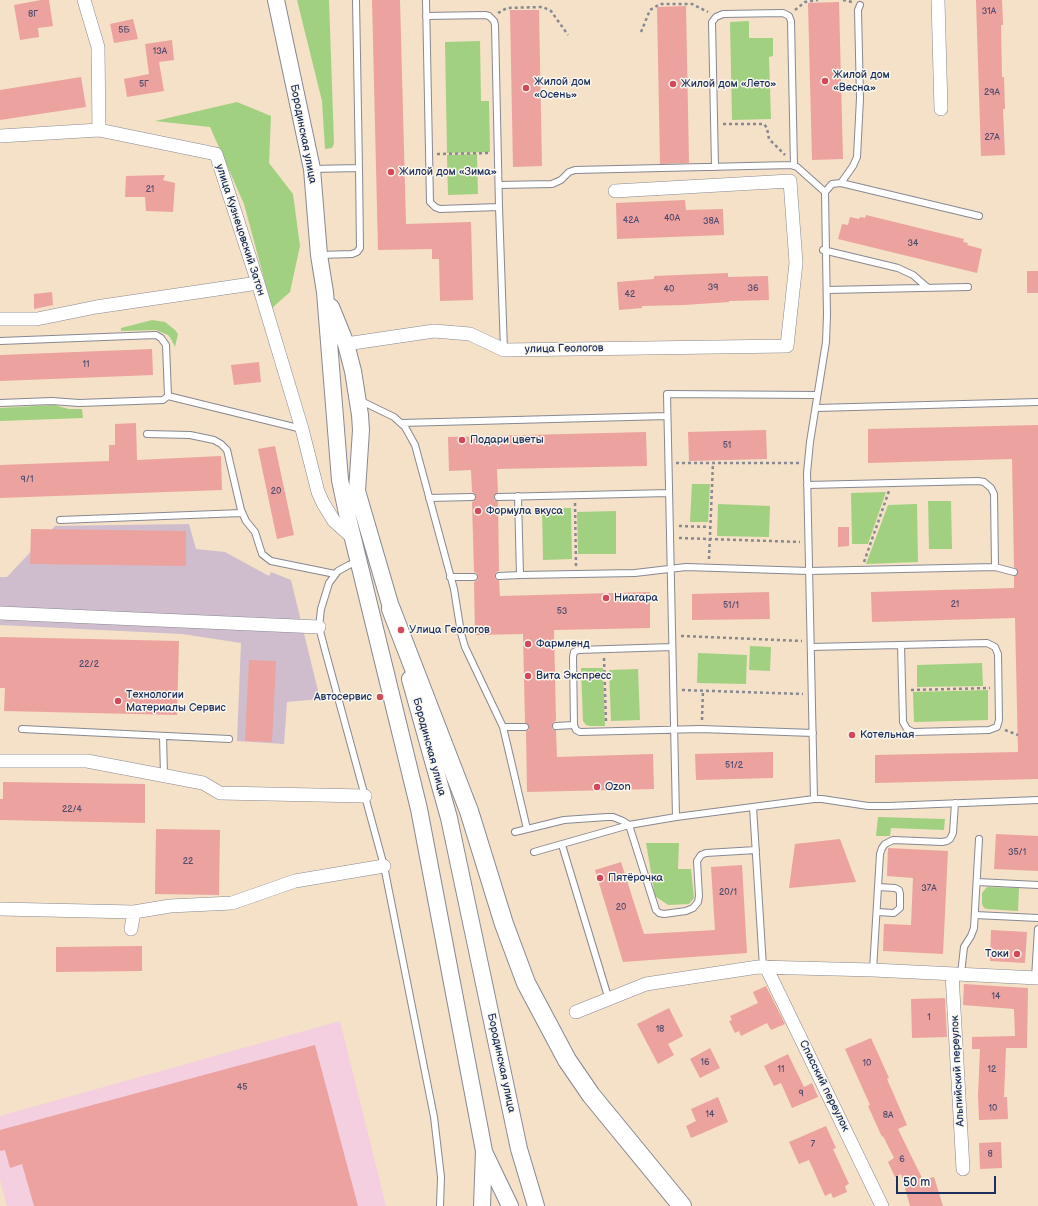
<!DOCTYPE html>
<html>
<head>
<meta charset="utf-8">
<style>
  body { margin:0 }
  #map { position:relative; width:1038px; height:1206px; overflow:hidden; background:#f4e1c7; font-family:"Balsamiq Sans",sans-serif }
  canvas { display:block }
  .scale { position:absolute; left:896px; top:1176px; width:100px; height:18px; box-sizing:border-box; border:2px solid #1b2f5e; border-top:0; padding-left:5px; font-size:12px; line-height:14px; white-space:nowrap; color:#1b2f5e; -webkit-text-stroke:3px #fbf7ec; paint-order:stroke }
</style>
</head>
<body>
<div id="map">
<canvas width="1038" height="1206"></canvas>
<div class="scale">50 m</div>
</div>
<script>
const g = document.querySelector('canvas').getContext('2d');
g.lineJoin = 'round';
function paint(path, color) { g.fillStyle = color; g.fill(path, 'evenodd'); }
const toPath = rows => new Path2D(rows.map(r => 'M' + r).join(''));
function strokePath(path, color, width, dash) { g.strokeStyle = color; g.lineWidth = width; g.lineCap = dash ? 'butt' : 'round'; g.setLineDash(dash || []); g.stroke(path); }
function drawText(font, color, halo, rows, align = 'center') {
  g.font = font + ' "Balsamiq Sans",sans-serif'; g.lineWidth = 3; g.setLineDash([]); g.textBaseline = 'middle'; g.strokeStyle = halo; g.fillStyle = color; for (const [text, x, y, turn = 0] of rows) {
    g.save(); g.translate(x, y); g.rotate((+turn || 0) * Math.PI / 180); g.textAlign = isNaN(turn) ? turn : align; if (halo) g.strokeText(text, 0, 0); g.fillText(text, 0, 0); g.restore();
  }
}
const built = toPath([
  [340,1021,386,1206,7,1206,0,1180,0,1116]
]);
const industrial = toPath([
  [189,524,196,549,225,552,269,576,271,572,291,580,320,699,287,702,284,744,237,741,241,643,182,634,0,625,0,577,7,577,55,526]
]);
const green = toPath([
  [297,0,329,0,334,144,332,148,325,149,322,101],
  [749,21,749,38,773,38,773,56,769,57,771,119,732,120,730,22],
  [480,41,481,101,489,101,490,152,447,153,445,42],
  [237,102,271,116,269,163,293,194,300,246,290,292,272,308,244,204,210,127,155,121],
  [477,154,478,194,448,195,447,155],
  [152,320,165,322,175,330,178,334,175,347,171,339,168,335,156,330,121,331,121,328],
  [54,405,69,409,82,409,83,418,0,421,0,408],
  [692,484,710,484,708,522,690,522],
  [886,492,868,544,852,544,851,493],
  [928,501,951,501,952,549,929,549],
  [718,504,770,506,769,537,717,536],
  [917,504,918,562,866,564,888,505],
  [542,508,571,508,572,559,543,560],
  [616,511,616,554,578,554,577,512],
  [750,646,771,647,770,671,749,670],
  [698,653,747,655,746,684,697,683],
  [982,663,983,686,917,687,917,665],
  [581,668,603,668,605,726,590,726,586,725,583,721],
  [638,669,640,720,611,721,609,670],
  [988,690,988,720,914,722,913,692],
  [878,817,945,819,944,830,891,828,890,836,876,836],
  [646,843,679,843,678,869,691,869,694,898,689,904,668,905,655,896],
  [987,887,1019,888,1018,911,987,909,984,908,982,904,982,893]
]);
const building = toPath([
  [41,0,49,0,53,26,38,28,39,37,20,40,14,5],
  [372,0,400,0,406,224,471,222,473,300,440,301,439,259,432,259,432,249,378,250],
  [976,0,1002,0,1003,25,1001,25,1002,77,1004,77,1005,109,1003,109,1005,155,981,156],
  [839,2,843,159,812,160,808,3],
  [686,6,689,163,660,164,657,7],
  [510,10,539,10,542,166,513,167],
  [133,19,138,39,114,43,110,24],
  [172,40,174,60,159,62,164,91,127,97,124,79,149,74,145,44],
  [81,77,86,107,0,120,0,90],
  [165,175,163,180,175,183,173,212,146,211,145,197,125,197,126,176],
  [685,200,686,210,723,209,724,235,617,239,616,203],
  [866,215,964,239,963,242,968,243,967,245,982,249,977,273,838,239,842,224,848,225,850,217,859,219,860,217,865,218],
  [1027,271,1038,271,1038,293,1027,293],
  [728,273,728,277,768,276,769,300,729,301,729,302,684,305,642,306,642,308,619,310,617,282,654,279,654,276],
  [52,292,53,305,34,309,34,294],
  [152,349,153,375,0,381,0,355],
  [259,362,261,382,234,385,231,365],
  [136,423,137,460,221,456,222,490,0,498,0,465,109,461,109,445,115,445,115,424],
  [1038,425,1038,779,875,783,875,755,1018,752,1015,618,872,622,871,592,1014,588,1014,576,1017,575,1018,571,1014,567,1012,459,868,463,868,429],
  [766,430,767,459,689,461,688,432],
  [646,432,647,466,497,469,498,493,494,497,494,500,498,501,499,571,496,572,495,576,495,579,499,580,500,596,650,592,650,628,554,630,556,721,553,722,552,726,552,729,556,730,557,757,653,754,654,789,527,792,526,731,529,730,529,727,525,723,523,634,475,635,474,582,478,580,478,577,477,573,474,572,472,502,476,499,476,497,474,493,472,492,471,470,449,471,448,437],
  [275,446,294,535,277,539,258,449],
  [838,527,849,527,849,546,838,547],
  [31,529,186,531,186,566,30,564],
  [769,592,770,619,692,620,692,594],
  [0,637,179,641,177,715,4,711,5,688,0,688],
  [249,660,276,661,272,742,245,741],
  [773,752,773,778,696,780,695,754],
  [3,782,145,784,145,823,0,820,0,799,3,799],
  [156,829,220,830,219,895,155,894],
  [996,834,1038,836,1038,871,994,869],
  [840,839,856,882,789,888,795,844],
  [888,848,948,851,943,954,883,951,884,924,911,925,913,878,887,876],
  [621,862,644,934,715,930,711,867,742,865,747,953,623,962,595,870],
  [991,930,1027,932,1025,963,990,961],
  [142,946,142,971,56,972,56,947],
  [964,984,1028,988,1027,1048,1006,1048,1004,1097,1007,1097,1008,1119,979,1120,978,1095,980,1049,972,1049,972,1037,1015,1036,1014,1009,963,1005],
  [766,986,785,1024,771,1030,767,1023,741,1036,739,1031,735,1033,729,1021,732,1020,730,1016,758,1003,753,992],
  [945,998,947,1037,912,1038,911,999],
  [669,1008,683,1036,668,1044,674,1055,658,1064,637,1024],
  [871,1038,889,1078,887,1079,907,1125,898,1129,923,1180,934,1177,943,1206,910,1206,901,1174,895,1177,888,1162,894,1158,883,1136,882,1137,868,1106,870,1105,845,1049],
  [315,1045,358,1206,34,1206,22,1164,10,1168,5,1150,0,1151,0,1130],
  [710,1048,720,1068,700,1078,690,1059],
  [788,1054,804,1087,812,1083,818,1097,792,1108,781,1083,774,1086,764,1066],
  [718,1097,728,1122,691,1138,686,1126,696,1121,691,1109],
  [826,1126,836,1148,833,1149,849,1184,845,1186,847,1192,833,1198,831,1193,825,1196,809,1160,799,1164,789,1142],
  [1001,1142,1002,1168,980,1169,979,1143]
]);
const path = toPath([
  [843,0,852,2],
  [795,10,805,2,818,0],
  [498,13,507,8,543,7,551,11,568,35],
  [641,32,650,10,660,4,692,4,708,12],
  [723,124,764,124,767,128,769,139,785,155],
  [437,154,490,153],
  [676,463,799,463],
  [575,503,576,566],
  [679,526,710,527],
  [679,538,800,542],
  [709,559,713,463],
  [864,562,889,491],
  [681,636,802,641],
  [604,658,606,722],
  [682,690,803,694],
  [911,690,990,688],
  [702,720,703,690],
  [1005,730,1018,735]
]);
const service = toPath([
  [426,0,430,202,435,207,440,209,499,207,504,350],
  [426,16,485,15,489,16,494,21,495,25,499,207],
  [715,167,712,22,716,17,723,14,783,13,789,16,791,21,794,166],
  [312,169,359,168,356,0],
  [841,183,853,166,857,157,860,98,858,10,860,5],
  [499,185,552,184,561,180,569,172,575,170,792,165,797,167,825,192],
  [823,250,898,268,913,275,928,288],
  [320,255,352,254,357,252,360,248,359,168],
  [827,290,968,287],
  [0,341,156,335,161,338,166,345,168,396],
  [168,396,302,429],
  [359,400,394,417,405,427,415,445,454,589,461,633,465,647,503,727,527,829],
  [0,403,52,401,79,403,163,400,168,396],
  [816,408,1038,402],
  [401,423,667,416],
  [147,434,190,435,214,440,221,444,227,450,241,510,246,521,255,532,262,554,271,561,335,574],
  [518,496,520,575,635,573,686,567,809,571,995,567,994,494,991,488,984,482,978,481,807,485],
  [498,497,669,493],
  [429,498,472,497],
  [60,520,242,513],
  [358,561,349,565,338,571,329,583,321,609,319,627,325,650,384,866,434,1117,441,1177,440,1206],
  [995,567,1014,572],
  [499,576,520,575],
  [450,577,474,577],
  [672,647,578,650,574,652,573,657,574,725,576,730,580,732,701,729,813,733],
  [811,647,987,643,995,647,998,654,999,720,997,727,989,730,913,732,907,729,903,722,901,645],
  [556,726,574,725],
  [503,727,525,727],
  [22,729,229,739],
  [163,736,164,775],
  [814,799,807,473,810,442,826,342,827,315,825,192,832,184,841,183,979,216],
  [753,807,763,967],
  [676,817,667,394,817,395],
  [515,832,564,820,607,817,613,817,623,821,629,825,656,910,659,913,664,914,686,911,693,908,698,902,699,896,697,861,701,855,706,853,756,850],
  [562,845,609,1000],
  [534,852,629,825,676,817,814,799,822,799,868,806,888,806,1038,800],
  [977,882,1038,885],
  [877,912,894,913,900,908,900,894,899,890,895,888,878,887],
  [975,915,1038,918],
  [873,970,880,854,882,848,885,844,893,840,942,842,947,841,950,839,953,833,955,803],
  [961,974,964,947,971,936,974,928,979,839],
  [1035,978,1038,929]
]);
const minor = toPath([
  [84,0,98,47,99,130,216,154,258,283,302,429,318,492,323,503,334,521,353,538],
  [938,0,941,109],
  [0,136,99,130],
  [0,319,37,319,96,307,258,283],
  [346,344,434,331,470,334,504,350,787,346,796,263,790,181,615,191],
  [0,613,319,627],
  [0,761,87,761,203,783,220,793,365,796],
  [0,909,134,912],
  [131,929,134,912,170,906,232,903,295,881,384,866],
  [766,967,882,1206],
  [952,974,963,1169],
  [576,1012,646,984,758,967,873,970,1038,978]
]);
const tertiary = toPath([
  [276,0,312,169,319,255,325,292,340,480,348,518,419,809,484,1151,482,1206],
  [331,307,346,344,353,371,360,415,361,430,357,491,395,621],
  [410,679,449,818,519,1149,536,1206],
  [485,1154,510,1206]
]);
const secondary = toPath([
  [391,609,469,811,504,924,526,983,567,1060,591,1095,682,1206]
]);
const markers = [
  [825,81,4,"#d1495b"],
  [673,84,4,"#d1495b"],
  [526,88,4,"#d1495b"],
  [391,172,4,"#d1495b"],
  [462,440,4,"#d1495b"],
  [478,511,4,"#d1495b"],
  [606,598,4,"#d1495b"],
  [401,630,4,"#d1495b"],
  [528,644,4,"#d1495b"],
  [528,676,4,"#d1495b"],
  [380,697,4,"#d1495b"],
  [118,701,4,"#d1495b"],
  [852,735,4,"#d1495b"],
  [597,787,4,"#d1495b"],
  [600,878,4,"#d1495b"],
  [1017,954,4,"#d1495b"]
];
const numberNames = [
  ["31А",989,12],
  ["8Г",33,15],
  ["5Б",124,31],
  ["13А",160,52],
  ["5Г",144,85],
  ["29А",992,93],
  ["27А",992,138],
  ["21",150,190],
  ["40А",672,219],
  ["42А",631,221],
  ["38А",711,222],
  ["34",913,244],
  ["39",713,288],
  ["36",753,289],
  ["40",669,290],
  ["42",630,295],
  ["11",86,365],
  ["51",727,446],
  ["9/1",27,480],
  ["20",276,492],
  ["21",955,605],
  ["51/1",731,606],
  ["53",562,612],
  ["22/2",89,665],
  ["51/2",734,766],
  ["22/4",72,810],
  ["35/1",1017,853],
  ["22",188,862],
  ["37А",929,889],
  ["20/1",728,893],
  ["20",621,908],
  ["14",996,997],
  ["1",929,1018],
  ["18",660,1030],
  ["16",705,1063],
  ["10",867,1064],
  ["11",781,1070],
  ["12",992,1070],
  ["45",242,1088],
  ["9",801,1094],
  ["10",993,1109],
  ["14",710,1115],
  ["8А",888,1116],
  ["7",813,1145],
  ["8",990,1155],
  ["6",902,1160]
];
const poiNames = [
  ["Жилой дом",833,75],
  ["«Весна»",833,88],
  ["Жилой дом",534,82],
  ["«Осень»",534,95],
  ["Жилой дом «Лето»",681,84],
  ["Жилой дом «Зима»",399,172],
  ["Подари цветы",470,440],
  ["Формула вкуса",486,511],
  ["Ниагара",614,598],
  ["Улица Геологов",409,630],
  ["Фармленд",536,644],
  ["Вита Экспресс",536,676],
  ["Технологии",126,695],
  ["Материалы Сервис",126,708],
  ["Автосервис",372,697,"right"],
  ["Котельная",860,735],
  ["Ozon",605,787],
  ["Пятёрочка",608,878],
  ["Токи",1009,954,"right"]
];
const streetNames = [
  ["Бородинская улица",303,134,79],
  ["улица Кузнецовский Затон",240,230,72],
  ["улица Геологов",564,349,-1],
  ["Бородинская улица",429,747,75],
  ["Бородинская улица",501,1063,78],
  ["Альпийский переулок",958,1071,-93],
  ["Спасский переулок",824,1086,64]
];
paint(built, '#f3cfdf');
paint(industrial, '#cfbdce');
paint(green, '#a1d180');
paint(building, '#eca29e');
strokePath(service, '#888892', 8);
strokePath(minor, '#888892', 14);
strokePath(tertiary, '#888892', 18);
strokePath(secondary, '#888892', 20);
strokePath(path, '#888892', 2.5, [3, 3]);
strokePath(service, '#fff', 6);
strokePath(minor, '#fff', 13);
strokePath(tertiary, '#fff', 16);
strokePath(secondary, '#fff', 18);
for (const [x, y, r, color] of markers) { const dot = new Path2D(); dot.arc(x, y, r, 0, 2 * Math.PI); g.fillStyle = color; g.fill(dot); strokePath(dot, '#fbf7ec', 1.5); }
drawText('9px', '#4f4c6e', null, numberNames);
drawText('11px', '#1b2f5e', '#fbf7ec', poiNames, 'left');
drawText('11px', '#1b2f5e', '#fbf7ec', streetNames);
</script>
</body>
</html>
